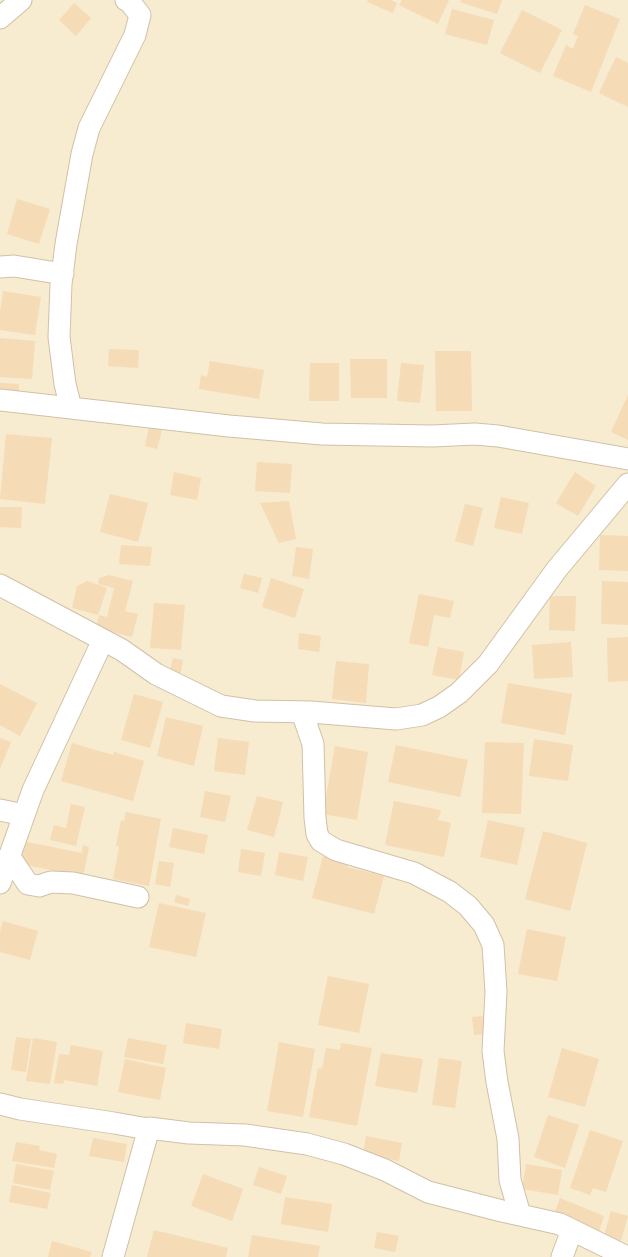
<!DOCTYPE html>
<html>
<head>
<meta charset="utf-8">
<style>
  body { margin:0 }
  canvas { display:block; background:#fef8e2 }
</style>
</head>
<body>
<canvas width="628" height="1257"></canvas>
<script>
const g = document.querySelector('canvas').getContext('2d');
g.lineJoin = 'round';
function paint(path, color) { g.fillStyle = color; g.fill(path, 'evenodd'); }
const toPath = rows => new Path2D(rows.map(r => 'M' + r).join(''));
function strokePath(path, color, width, dash) { g.strokeStyle = color; g.lineWidth = width; g.lineCap = dash ? 'butt' : 'round'; g.setLineDash(dash || []); g.stroke(path); }
const residential = toPath([
  [0,0,628,0,628,1257,0,1257]
]);
const building = toPath([
  [368,0,391,0,397,3,393,13,367,2],
  [402,0,449,0,438,24,399,5],
  [461,0,502,0,497,14,460,2],
  [74,3,91,18,76,36,59,20],
  [585,5,620,19,591,92,553,76,566,45,573,49,578,36,573,34],
  [452,9,494,20,487,45,445,34],
  [522,10,562,30,540,73,500,53],
  [616,57,628,63,628,107,599,93],
  [17,199,50,209,39,244,7,234],
  [3,291,41,297,35,335,0,330,0,312],
  [0,338,35,341,32,379,0,377],
  [109,349,139,350,138,368,108,366],
  [435,351,471,351,472,411,436,411],
  [350,359,387,359,387,398,351,398],
  [210,361,264,370,259,399,199,389,201,375,207,377],
  [310,363,339,363,339,401,309,401],
  [401,363,424,365,420,403,397,401],
  [0,383,19,384,19,394,0,393],
  [628,395,628,440,611,432],
  [149,427,162,430,157,449,145,446],
  [6,434,52,438,45,504,0,499],
  [257,462,292,464,290,493,255,491],
  [174,472,201,478,197,500,170,495],
  [575,472,596,486,578,516,556,503],
  [110,494,148,503,138,542,100,532],
  [501,497,529,503,522,534,494,528],
  [289,501,296,539,279,543,260,503],
  [465,504,483,508,473,546,455,541],
  [0,507,22,507,21,528,0,527],
  [600,535,628,536,628,571,599,570],
  [121,545,152,547,150,566,119,564],
  [296,547,313,549,309,579,292,576],
  [244,574,262,578,258,593,240,588],
  [109,575,133,581,125,611,138,614,132,637,96,628,99,615,107,617,114,588,98,584,99,578],
  [271,578,304,589,295,618,262,607],
  [87,581,107,588,98,615,72,608,77,586],
  [602,581,628,582,628,625,601,624],
  [419,594,454,601,450,618,434,615,428,647,409,643],
  [550,596,576,596,575,631,549,630],
  [154,603,185,605,181,650,150,648],
  [299,633,321,636,319,652,298,649],
  [628,637,628,681,608,682,607,638],
  [571,642,573,677,534,679,532,645],
  [438,647,464,652,459,680,432,675],
  [173,658,183,660,180,677,169,675],
  [336,661,369,664,366,703,332,699],
  [508,683,572,694,565,735,501,723],
  [0,684,37,703,20,736,0,725],
  [134,694,163,702,150,748,121,740],
  [166,717,203,726,194,766,157,756],
  [0,738,11,742,0,769],
  [218,738,249,742,245,775,214,771],
  [534,739,573,745,568,781,529,776],
  [485,742,524,743,521,814,482,813],
  [72,743,113,755,114,752,144,761,133,801,61,781],
  [396,745,468,760,460,797,388,782],
  [335,746,368,752,357,820,323,814],
  [205,791,231,796,225,822,200,817],
  [257,796,283,802,274,837,247,830],
  [394,801,441,810,438,820,451,823,444,857,385,845],
  [71,804,85,807,76,846,50,840,54,825,66,828],
  [126,812,161,819,149,886,113,879,119,847,116,846,121,820,124,821],
  [488,820,525,828,517,865,480,857],
  [173,828,208,835,204,854,169,847],
  [543,831,587,843,570,911,525,899],
  [22,841,82,853,83,845,89,847,83,877,17,863],
  [241,849,265,853,261,876,238,872],
  [279,852,308,857,303,881,275,875],
  [323,856,348,863,347,867,384,876,374,914,312,898],
  [159,861,174,863,170,887,155,884],
  [176,895,190,899,188,906,174,902],
  [159,903,206,913,196,957,149,947],
  [3,921,38,931,30,960,0,952,0,932],
  [527,929,566,937,557,981,518,974],
  [328,976,369,984,359,1033,318,1025],
  [483,1016,485,1034,474,1035,472,1017],
  [186,1023,222,1029,219,1049,183,1043],
  [16,1037,31,1039,26,1072,11,1070],
  [33,1038,57,1042,50,1084,26,1081],
  [128,1038,167,1045,163,1064,124,1057],
  [279,1042,315,1049,303,1117,267,1111],
  [341,1043,372,1048,357,1126,309,1117,318,1068,322,1069,326,1048,340,1050],
  [71,1045,103,1051,97,1086,64,1080,63,1084,54,1083,59,1054,69,1055],
  [562,1048,599,1059,585,1107,548,1097],
  [381,1053,423,1059,417,1093,375,1086],
  [439,1058,462,1061,455,1108,432,1105],
  [125,1059,166,1068,160,1100,118,1092],
  [548,1115,579,1125,565,1168,534,1157],
  [590,1130,623,1141,606,1192,593,1188,590,1195,570,1188],
  [366,1136,402,1143,399,1161,363,1154],
  [93,1138,127,1144,124,1162,89,1156],
  [16,1142,40,1146,39,1150,57,1154,54,1168,12,1161],
  [16,1164,54,1171,50,1190,13,1183],
  [526,1164,562,1170,558,1195,522,1189],
  [259,1167,287,1176,281,1194,253,1185],
  [203,1174,243,1189,232,1221,191,1206],
  [12,1185,51,1193,47,1209,9,1202],
  [285,1197,332,1204,328,1232,281,1224],
  [560,1198,604,1216,599,1232,554,1214],
  [611,1211,628,1216,621,1241,604,1236],
  [154,1230,228,1248,226,1257,147,1257],
  [377,1232,399,1236,395,1252,374,1248],
  [252,1235,320,1246,318,1257,248,1257],
  [52,1241,92,1252,90,1257,48,1257]
]);
const street = toPath([
  [0,18,21,0],
  [0,267,14,266,63,274],
  [0,400,229,426,322,434,432,436,475,434,498,436,628,459],
  [71,408,65,384,59,337,61,284,66,244,82,154,89,128,135,35,140,15,129,1,126,0],
  [0,585,122,650,156,674,221,706,255,711,311,712,396,719,422,715,439,707,459,693,488,664,557,569,628,484],
  [302,712,313,744,315,818,317,834,321,841,336,850,414,873,450,892,468,906,484,925,493,945,496,992,493,1051,497,1082,508,1139,510,1180,520,1215],
  [0,810,24,815],
  [9,856,28,884,39,886,51,882,73,883,138,897],
  [0,883,33,790,103,640],
  [0,1104,20,1109,114,1123,148,1129,149,1128,189,1133,245,1135,307,1144,344,1154,385,1170,428,1192,502,1211,560,1224,627,1257],
  [113,1257,149,1128],
  [562,1257,572,1230]
]);
paint(residential, '#f7ebd0');
paint(building, '#f6dbb7');
strokePath(street, '#d0c1a8', 23);
strokePath(street, '#fff', 21);
</script>
</body>
</html>
